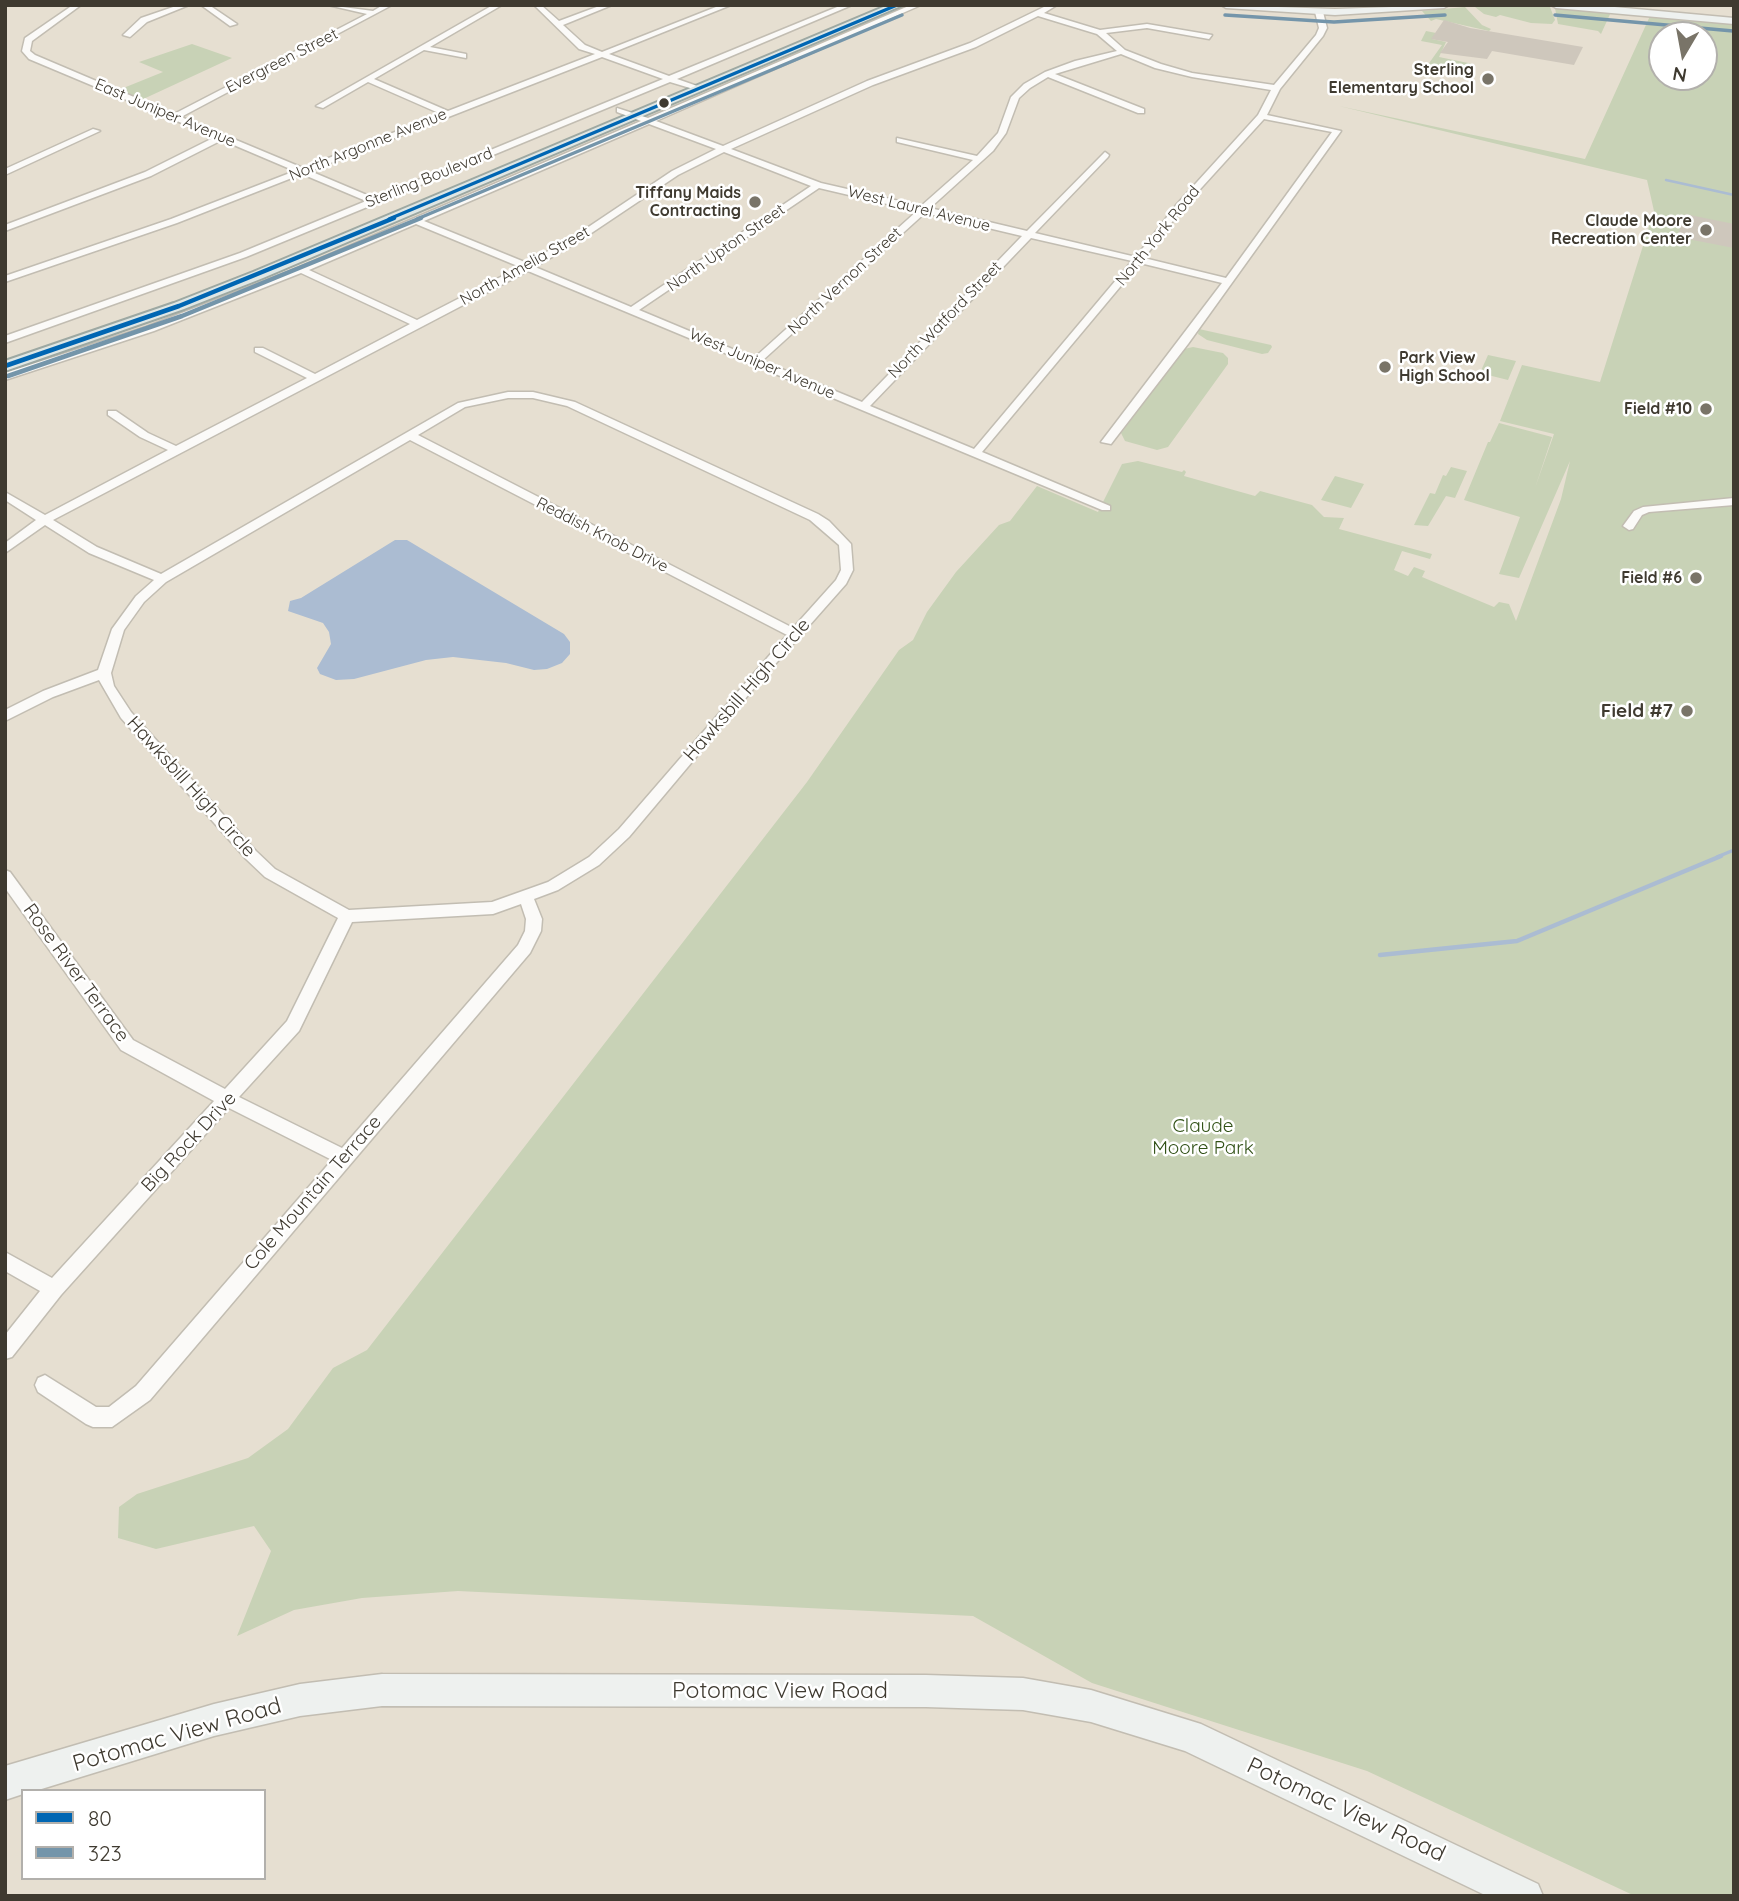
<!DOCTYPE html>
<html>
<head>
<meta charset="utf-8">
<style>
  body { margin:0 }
  #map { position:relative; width:1739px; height:1901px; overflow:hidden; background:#e6dfd1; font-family:Quicksand,sans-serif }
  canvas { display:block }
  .frame { position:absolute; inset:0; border:7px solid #3f3a30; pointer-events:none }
  .legend { position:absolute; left:21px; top:1789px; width:245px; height:91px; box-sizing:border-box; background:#fff; border:2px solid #b2b0ac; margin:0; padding:9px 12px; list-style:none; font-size:21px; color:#3f3a30 }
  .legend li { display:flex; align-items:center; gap:14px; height:35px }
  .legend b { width:35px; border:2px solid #b2b0ac }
  .north { position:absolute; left:1648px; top:21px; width:70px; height:70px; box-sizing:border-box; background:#fff; border:2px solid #b2b0ac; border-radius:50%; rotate:190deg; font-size:19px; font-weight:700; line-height:28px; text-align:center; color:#3f3a30 }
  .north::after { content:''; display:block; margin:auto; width:24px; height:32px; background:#797468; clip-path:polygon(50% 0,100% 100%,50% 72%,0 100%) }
</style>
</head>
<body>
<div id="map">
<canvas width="1739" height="1901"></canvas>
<div class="frame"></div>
<ul class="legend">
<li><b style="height:9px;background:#0066b3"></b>80</li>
<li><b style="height:9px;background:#7495aa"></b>323</li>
</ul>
<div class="north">N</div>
</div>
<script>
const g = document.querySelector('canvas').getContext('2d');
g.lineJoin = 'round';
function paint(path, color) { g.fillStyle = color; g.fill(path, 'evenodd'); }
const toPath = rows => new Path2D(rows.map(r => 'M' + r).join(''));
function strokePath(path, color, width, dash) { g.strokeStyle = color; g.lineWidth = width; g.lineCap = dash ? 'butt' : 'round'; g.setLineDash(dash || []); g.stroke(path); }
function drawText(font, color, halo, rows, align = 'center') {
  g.font = font + ' Quicksand,sans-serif'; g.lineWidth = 5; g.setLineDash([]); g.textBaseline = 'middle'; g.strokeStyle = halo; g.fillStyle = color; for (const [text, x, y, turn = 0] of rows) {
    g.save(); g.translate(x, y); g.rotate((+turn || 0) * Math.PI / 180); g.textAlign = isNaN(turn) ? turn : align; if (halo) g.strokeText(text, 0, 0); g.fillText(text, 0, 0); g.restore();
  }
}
const green = toPath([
  [1465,7,1482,25,1491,29,1489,31,1436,19,1431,21,1422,11],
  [1475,7,1550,7,1555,20,1552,24,1531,23,1500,15,1496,17,1484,14],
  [1555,8,1611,12,1601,34,1598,31,1558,24],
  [1650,16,1734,24,1734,1896,1635,1896,1367,1771,1092,1683,973,1616,458,1591,362,1598,294,1610,237,1636,271,1551,254,1526,156,1549,118,1538,119,1507,137,1494,248,1458,288,1429,333,1368,367,1350,807,782,899,650,913,640,927,612,956,572,999,525,1010,521,1037,486,1098,512,1122,464,1138,461,1182,472,1184,470,1186,472,1184,476,1255,496,1260,491,1312,505,1324,517,1344,518,1339,529,1432,554,1430,559,1402,551,1394,570,1408,576,1414,567,1425,571,1422,577,1494,607,1499,602,1509,604,1516,621,1561,499,1570,461,1519,578,1499,574,1520,517,1464,500,1488,442,1490,442,1499,423,1552,437,1535,488,1554,434,1500,421,1522,365,1600,382,1654,211,1647,180,1339,106,1585,159],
  [1662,35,1704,35,1704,77,1662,77],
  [1426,31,1436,33,1432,39,1446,42,1439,57,1473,64,1467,73,1427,66,1442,45,1421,41],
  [192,44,232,58,139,101,116,91,163,72,139,62],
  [1199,329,1271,345,1272,347,1268,353,1262,354,1207,340,1198,334],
  [1193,347,1223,353,1228,358,1228,364,1168,447,1157,450,1125,441,1121,433,1184,349],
  [1488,355,1516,361,1508,380,1480,373],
  [1451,467,1467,471,1455,498,1446,496,1428,526,1414,525,1430,493,1435,494,1443,475,1446,476],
  [1335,476,1364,484,1351,508,1321,500]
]);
const water = toPath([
  [395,540,407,540,564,634,570,642,570,654,562,663,547,669,534,670,506,663,453,657,426,660,354,679,336,680,320,674,317,668,331,644,329,632,323,623,288,611,290,601,301,598]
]);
const streamFar2 = toPath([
  [1666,180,1734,195]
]);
const streamFar1 = toPath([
  [1717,857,1734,850]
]);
const stream = toPath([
  [1380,955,1517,941,1721,856]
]);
const building = toPath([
  [1444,20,1470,28,1583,47,1574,65,1492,51,1487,59,1440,53,1448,42,1431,39],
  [1685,214,1734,224,1734,248,1677,237]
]);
const minor = toPath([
  [73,5,81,5,32,41,30,51,35,55,174,114,367,14,328,5,373,11,383,5,392,5,181,117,303,168,441,114,368,82,323,108,316,106,493,5,502,5,430,47,466,54,466,58,424,50,374,79,448,111,595,54,579,49,534,5,541,5,559,21,602,5,612,5,563,25,585,45,602,52,721,5,731,5,609,54,669,76,842,5,852,5,677,79,700,87,700,91,670,82,246,257,5,343,5,336,240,253,366,201,302,174,177,223,5,282,5,276,171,219,295,171,222,140,151,176,5,231,5,225,145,172,215,137,29,59,22,51,25,38,73,5],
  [602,57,663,79,374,198,310,171,602,57],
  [179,5,189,5,147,22,130,37,123,35,141,18,179,5],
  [201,5,209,5,237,24,230,26,201,5],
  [911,5,921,5,656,121,723,146,867,81,970,43,1048,5,1057,5,1044,13,1100,30,1147,24,1212,35,1209,39,1147,28,1106,33,1125,50,1161,64,1192,73,1274,85,1316,35,1319,28,1315,12,1319,10,1323,12,1327,28,1323,36,1280,89,1267,115,1341,131,1188,344,1111,444,1101,442,1222,283,1140,263,982,452,1110,506,1110,510,1102,510,528,271,53,520,97,547,161,574,458,403,508,392,533,392,575,402,818,514,829,521,851,544,853,570,846,584,755,687,629,837,599,865,558,890,534,899,542,919,541,931,530,953,150,1400,112,1427,93,1427,86,1424,38,1392,35,1385,38,1378,45,1375,96,1407,109,1407,136,1386,332,1160,229,1108,61,1295,12,1357,5,1359,5,1335,40,1291,5,1271,5,1252,52,1278,214,1101,121,1050,5,888,5,870,10,872,133,1040,225,1089,287,1021,338,918,265,877,246,859,121,718,99,680,53,697,5,721,5,710,43,691,98,670,112,629,136,596,154,580,89,553,45,525,5,553,5,543,36,520,5,500,5,492,45,515,168,450,140,437,108,415,108,411,116,411,148,433,176,446,307,378,255,352,255,348,263,348,315,374,410,324,301,273,154,331,5,380,5,373,146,327,298,268,641,121,617,112,617,108,648,118,911,5],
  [1038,16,1097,34,1117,51,1075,61,1045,72,1024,84,1011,97,998,133,977,156,897,138,897,142,973,160,921,206,821,183,731,149,873,85,976,47,1038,16],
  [1121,54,1155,68,1192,77,1271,90,1258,115,1177,204,1136,257,1035,233,1108,157,1109,155,1105,152,1027,231,930,208,993,151,1006,133,1019,98,1030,88,1048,77,1138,113,1144,113,1144,109,1055,74,1121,54],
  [1264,119,1332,132,1226,278,1144,258,1183,208,1264,119],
  [649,124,716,149,672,171,575,236,527,263,424,221,649,124],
  [724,152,811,186,631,307,535,267,581,240,678,175,724,152],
  [819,188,917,211,754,358,639,310,819,188],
  [925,213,1022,236,862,402,762,361,925,213],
  [416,224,520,267,417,320,309,270,416,224],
  [1031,238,1132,261,974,449,870,406,1031,238],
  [508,398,533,398,567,406,810,520,839,545,841,570,836,580,793,628,418,435,465,407,508,398],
  [410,440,787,635,619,829,589,857,548,882,492,902,349,910,275,869,256,851,131,712,114,686,111,673,124,630,144,602,166,582,410,440],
  [521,904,526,919,525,931,518,945,342,1148,239,1097,299,1031,352,922,493,914,521,904],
  [93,129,100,131,5,175,5,169,93,129],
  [1734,498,1734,505,1649,512,1642,515,1633,529,1629,530,1623,526,1634,511,1643,507,1734,498]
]);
const secondary = toPath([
  [1221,5,1335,9,1449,5,1444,8,1335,15,1226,8,1221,5],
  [1551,5,1593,5,1734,18,1734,24,1556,8,1551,5],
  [382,1674,926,1675,1023,1678,1091,1690,1201,1724,1538,1884,1543,1896,1487,1896,1185,1751,1091,1722,1023,1710,926,1707,382,1706,300,1716,214,1736,35,1791,23,1791,23,1794,5,1800,5,1766,214,1704,300,1684,382,1674]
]);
const primary = toPath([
  [888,5,903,5,263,278,184,309,5,371,5,361,174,303,253,272,888,5]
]);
const bus1Far1 = toPath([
  [389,219,897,5]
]);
const bus1 = toPath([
  [5,366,179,306,394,218]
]);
const bus2Far1 = toPath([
  [1225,15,1334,22,1445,15],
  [1555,15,1733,31],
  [417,219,902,15]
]);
const bus2 = toPath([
  [8,376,182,316,421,218]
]);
const markers = [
  [1488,79,7,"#797468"],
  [664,103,6,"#3f3a30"],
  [755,202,7,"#797468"],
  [1706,230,7,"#797468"],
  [1385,367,7,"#797468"],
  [1706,409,7,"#797468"],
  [1696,578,7,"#797468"],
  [1687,711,7,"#797468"]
];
const farStreetnames = [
  ["Evergreen Street",282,61,-27],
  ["East Juniper Avenue",165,113,23],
  ["North Argonne Avenue",368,145,-22],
  ["Sterling Boulevard",429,178,-22],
  ["West Laurel Avenue",919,209,14],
  ["North York Road",1158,236,-51],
  ["North Upton Street",726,248,-35],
  ["North Amelia Street",525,266,-29],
  ["North Vernon Street",845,281,-43],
  ["North Watford Street",945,320,-46],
  ["West Juniper Avenue",762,364,23],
  ["Reddish Knob Drive",602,535,27]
];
const farPoinames = [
  ["Sterling",1474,70],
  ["Elementary School",1474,88],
  ["Tiffany Maids",741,193],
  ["Contracting",741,211],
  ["Claude Moore",1692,221],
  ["Recreation Center",1692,239],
  ["Park View",1399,358,"left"],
  ["High School",1399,376,"left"],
  ["Field #10",1692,409],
  ["Field #6",1682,578]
];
const streetNames = [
  ["Hawksbill High Circle",747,690,-49],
  ["Hawksbill High Circle",191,787,48],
  ["Rose River Terrace",76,973,54],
  ["Big Rock Drive",189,1142,-47],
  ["Cole Mountain Terrace",313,1193,-49]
];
const poiNames = [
  ["Field #7",1673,711]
];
const parkNames = [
  ["Claude",1203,1126],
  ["Moore Park",1203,1148]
];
const nearStreetnames = [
  ["Potomac View Road",780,1691],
  ["Potomac View Road",177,1735,-16],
  ["Potomac View Road",1346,1810,25]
];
paint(green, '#c8d2b6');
paint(water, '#abbcd2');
strokePath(streamFar2, '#abbcd2', 2.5);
strokePath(streamFar1, '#abbcd2', 3.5);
strokePath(stream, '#abbcd2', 4.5);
paint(building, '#cec7bc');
strokePath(minor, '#c2bdb2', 3);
strokePath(secondary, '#c2bdb2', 3);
strokePath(primary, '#9da8a2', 4);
paint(minor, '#fbfaf8');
paint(secondary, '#eef1ef');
paint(primary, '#dfe7e5');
strokePath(bus1Far1, '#0066b3', 3.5);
strokePath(bus1, '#0066b3', 4.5);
strokePath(bus2Far1, '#7495aa', 3.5);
strokePath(bus2, '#7495aa', 4.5);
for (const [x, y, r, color] of markers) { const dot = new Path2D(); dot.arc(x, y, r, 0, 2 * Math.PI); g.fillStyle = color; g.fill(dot); strokePath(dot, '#fff', 2.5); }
drawText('16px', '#3f3a30', '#fff', farStreetnames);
drawText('bold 16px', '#3f3a30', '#fff', farPoinames, 'right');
drawText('19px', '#3f3a30', '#fff', streetNames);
drawText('bold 19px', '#3f3a30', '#fff', poiNames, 'right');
drawText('19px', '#315116', '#fff', parkNames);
drawText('23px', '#3f3a30', '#fff', nearStreetnames);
</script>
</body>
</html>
